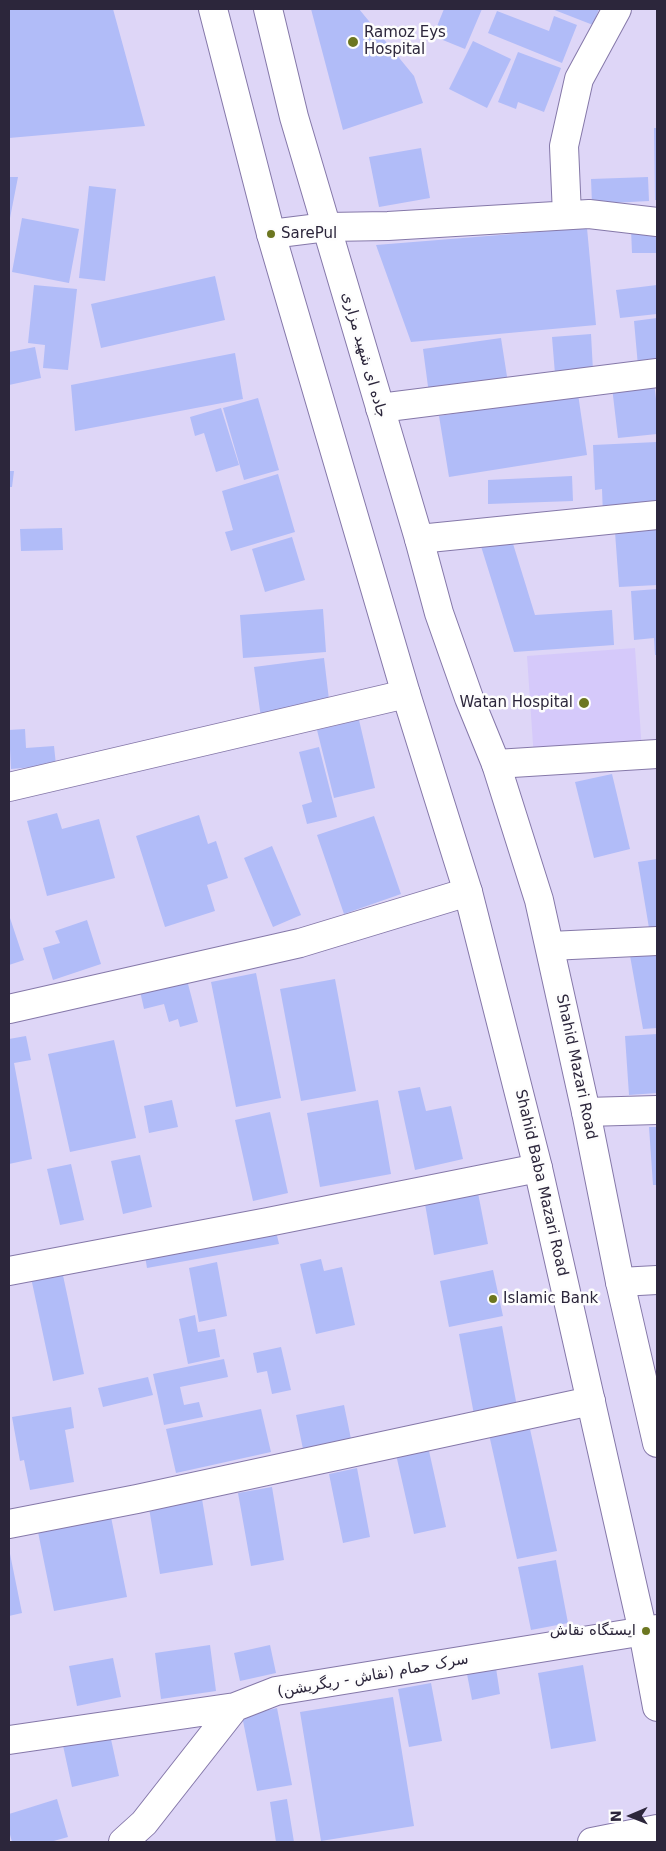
<!DOCTYPE html>
<html>
<head>
<meta charset="utf-8">
<style>
  body { margin:0 }
  #map { position:relative; width:666px; height:1851px; overflow:hidden; background:#ded6f7; font-family:"DejaVu Sans",sans-serif }
  canvas { display:block }
  .frame { position:absolute; inset:0; border:10px solid #2c263b; pointer-events:none }
  .north { position:absolute; left:606px; top:1791px; width:50px; height:50px; -webkit-text-stroke:4px #fdfdfd; paint-order:stroke; rotate:269deg; font-size:14px; font-weight:700; line-height:20px; text-align:center; color:#2c263b }
  .north::after { content:''; display:block; margin:auto; width:18px; height:22px; background:#2c263b; clip-path:polygon(50% 0,100% 100%,50% 72%,0 100%) }
</style>
</head>
<body>
<div id="map">
<canvas width="666" height="1851"></canvas>
<div class="frame"></div>
<div class="north">N</div>
</div>
<script>
const g = document.querySelector('canvas').getContext('2d');
g.lineJoin = 'round';
function paint(path, color) { g.fillStyle = color; g.fill(path, 'evenodd'); }
const toPath = rows => new Path2D(rows.map(r => 'M' + r).join(''));
function strokePath(path, color, width, dash) { g.strokeStyle = color; g.lineWidth = width; g.lineCap = dash ? 'butt' : 'round'; g.setLineDash(dash || []); g.stroke(path); }
function drawText(font, color, halo, rows, align = 'center') {
  g.font = font + ' "DejaVu Sans","Noto Sans Arabic",sans-serif'; g.lineWidth = 5; g.setLineDash([]); g.textBaseline = 'middle'; g.strokeStyle = halo; g.fillStyle = color; for (const [text, x, y, turn = 0] of rows) {
    g.save(); g.translate(x, y); g.rotate((+turn || 0) * Math.PI / 180); g.textAlign = isNaN(turn) ? turn : align; if (halo) g.strokeText(text, 0, 0); g.fillText(text, 0, 0); g.restore();
  }
}
const built = toPath([
  [635,648,642,751,534,759,527,656]
]);
const building = toPath([
  [9,9,113,9,145,126,9,138],
  [311,9,359,9,414,76,423,103,343,130],
  [444,9,482,9,465,49,433,36],
  [552,9,599,9,593,25],
  [497,11,549,31,554,16,577,25,562,63,488,33],
  [473,41,511,59,487,108,449,89],
  [518,52,561,68,544,112,518,102,516,109,498,102],
  [654,128,657,128,657,200,655,200],
  [421,148,430,198,379,207,369,157],
  [9,177,18,177,10,218,9,218],
  [648,177,649,201,592,204,591,179],
  [89,186,116,189,105,281,79,278],
  [22,218,79,229,69,283,12,272],
  [587,228,596,325,411,342,376,245],
  [657,228,657,253,632,253,631,229],
  [215,276,225,320,101,348,91,304],
  [34,285,77,289,68,370,43,368,45,345,28,343],
  [657,285,657,314,620,318,616,290],
  [657,318,657,364,638,366,634,321],
  [591,334,593,371,555,374,552,337],
  [501,338,508,383,429,394,423,349],
  [35,347,41,378,9,385,9,352],
  [235,353,243,399,75,431,71,385],
  [654,383,657,407,657,434,618,438,612,387],
  [578,394,587,455,449,477,439,416],
  [258,398,279,470,244,480,223,408],
  [221,408,239,465,216,472,204,433,195,436,190,417],
  [657,442,657,514,603,516,602,489,595,490,593,445],
  [9,471,14,471,12,487,9,487],
  [278,474,295,532,231,551,225,532,233,530,222,491],
  [572,476,573,501,488,504,488,480],
  [62,528,63,550,21,551,20,529],
  [657,529,657,585,619,587,615,532],
  [510,534,535,615,612,610,614,645,514,652,480,543],
  [292,537,305,580,265,592,252,549],
  [657,589,657,655,655,655,654,638,634,640,631,591],
  [323,609,326,652,243,658,240,615],
  [324,658,330,708,261,718,254,667],
  [359,720,375,788,334,798,317,730],
  [25,729,26,748,54,746,56,765,11,769,9,730],
  [319,747,337,817,307,824,302,805,312,802,299,752],
  [612,774,630,849,594,858,575,782],
  [57,813,62,829,99,819,115,878,47,896,27,821],
  [199,815,208,844,216,841,228,878,207,885,215,911,165,927,136,836],
  [374,816,401,894,344,914,317,835],
  [272,846,301,915,273,927,244,858],
  [657,859,657,933,650,934,638,862],
  [9,915,24,960,9,965],
  [87,920,101,964,53,980,43,948,60,943,55,931],
  [657,948,657,1028,643,1029,629,950],
  [256,973,281,1098,236,1107,211,982],
  [335,979,356,1091,301,1101,280,989],
  [187,980,198,1022,180,1027,178,1019,169,1022,164,1004,144,1009,140,991],
  [657,1034,657,1093,629,1095,625,1036],
  [26,1036,31,1060,14,1063,32,1159,9,1164,9,1039],
  [114,1040,136,1138,70,1152,48,1054],
  [420,1087,426,1111,451,1106,463,1159,415,1170,398,1091],
  [172,1100,178,1127,149,1133,144,1106],
  [378,1100,391,1174,320,1187,307,1113],
  [270,1112,288,1193,253,1201,235,1120],
  [649,1127,657,1127,657,1185,653,1185],
  [140,1155,152,1207,123,1214,111,1161],
  [71,1164,84,1220,60,1225,47,1169],
  [478,1193,488,1244,434,1255,425,1204],
  [275,1227,279,1244,147,1268,144,1250],
  [321,1259,324,1271,342,1267,355,1325,316,1334,300,1264],
  [217,1262,227,1316,199,1322,189,1268],
  [61,1266,84,1374,53,1381,30,1273],
  [493,1270,503,1316,449,1327,440,1281],
  [195,1315,198,1332,215,1329,220,1357,188,1364,179,1319],
  [502,1326,518,1412,475,1420,459,1334],
  [281,1347,291,1390,272,1394,267,1371,257,1373,253,1353],
  [224,1359,228,1377,180,1387,184,1405,199,1402,203,1417,164,1425,153,1374],
  [148,1377,153,1395,103,1407,98,1388],
  [344,1405,351,1439,303,1449,296,1415],
  [71,1407,74,1428,65,1430,74,1482,30,1490,24,1460,20,1461,12,1417],
  [261,1409,271,1452,176,1473,166,1429],
  [528,1420,557,1551,517,1559,488,1430],
  [427,1442,446,1527,414,1534,395,1450],
  [357,1468,370,1537,343,1543,329,1474],
  [272,1487,284,1560,251,1566,238,1493],
  [202,1499,213,1565,160,1574,149,1508],
  [110,1512,127,1597,54,1611,37,1527],
  [9,1549,22,1613,9,1616],
  [556,1560,568,1623,531,1630,518,1567],
  [210,1645,216,1691,161,1699,155,1653],
  [270,1645,276,1673,240,1681,234,1653],
  [113,1658,121,1697,77,1706,69,1666],
  [583,1665,596,1741,551,1749,538,1673],
  [496,1668,500,1694,472,1700,467,1674],
  [431,1683,442,1741,409,1747,398,1689],
  [393,1697,414,1826,321,1841,300,1712],
  [277,1708,292,1785,257,1791,242,1716],
  [109,1730,119,1776,72,1787,62,1741],
  [57,1799,68,1837,50,1842,12,1842,9,1831,9,1814],
  [287,1799,294,1842,276,1842,270,1802]
]);
const street = toPath([
  [567,215,564,146,579,79,617,9],
  [271,234,327,227,388,226,589,214,657,222],
  [380,408,657,373],
  [419,539,657,515],
  [496,764,657,754],
  [9,787,406,694],
  [550,946,657,941],
  [9,1009,300,943,468,892],
  [586,1112,657,1110],
  [9,1271,268,1222,538,1168],
  [620,1282,657,1280],
  [9,1524,137,1499,591,1401],
  [9,1740,235,1707],
  [123,1842,144,1823,235,1707,276,1691,657,1629]
]);
const secondary = toPath([
  [213,9,271,234,406,694,468,892,538,1168,643,1632,657,1707],
  [268,9,294,117,419,539,439,613,469,698,496,764,539,900,586,1112,620,1282,657,1443],
  [592,1842,657,1829]
]);
const markers = [
  [353,42,6,"#6c7620"],
  [271,234,5,"#6c7620"],
  [584,703,6,"#6c7620"],
  [493,1299,5,"#6c7620"],
  [646,1631,5,"#6c7620"]
];
const poiNames = [
  ["Ramoz Eys",364,33],
  ["Hospital",364,50],
  ["SarePul",281,234],
  ["Watan Hospital",573,703,"right"],
  ["Islamic Bank",503,1299],
  ["ایستگاه نقاش",636,1631,"right"]
];
const streetNames = [
  ["جاده ای شهید مزاری",364,355,74],
  ["Shahid Mazari Road",576,1067,78],
  ["Shahid Baba Mazari Road",541,1183,77],
  ["سرک حمام (نقاش - ریگریشن)",373,1676,-10]
];
paint(built, '#d5c9fa');
paint(building, '#b1bcf8');
strokePath(street, '#8578a9', 30);
strokePath(secondary, '#8578a9', 30);
strokePath(street, '#fff', 28);
strokePath(secondary, '#fff', 28);
for (const [x, y, r, color] of markers) { const dot = new Path2D(); dot.arc(x, y, r, 0, 2 * Math.PI); g.fillStyle = color; g.fill(dot); strokePath(dot, '#fdfdfd', 2); }
drawText('15px', '#2c263b', '#fdfdfd', poiNames, 'left');
drawText('15px', '#2c263b', '#fdfdfd', streetNames);
</script>
</body>
</html>
